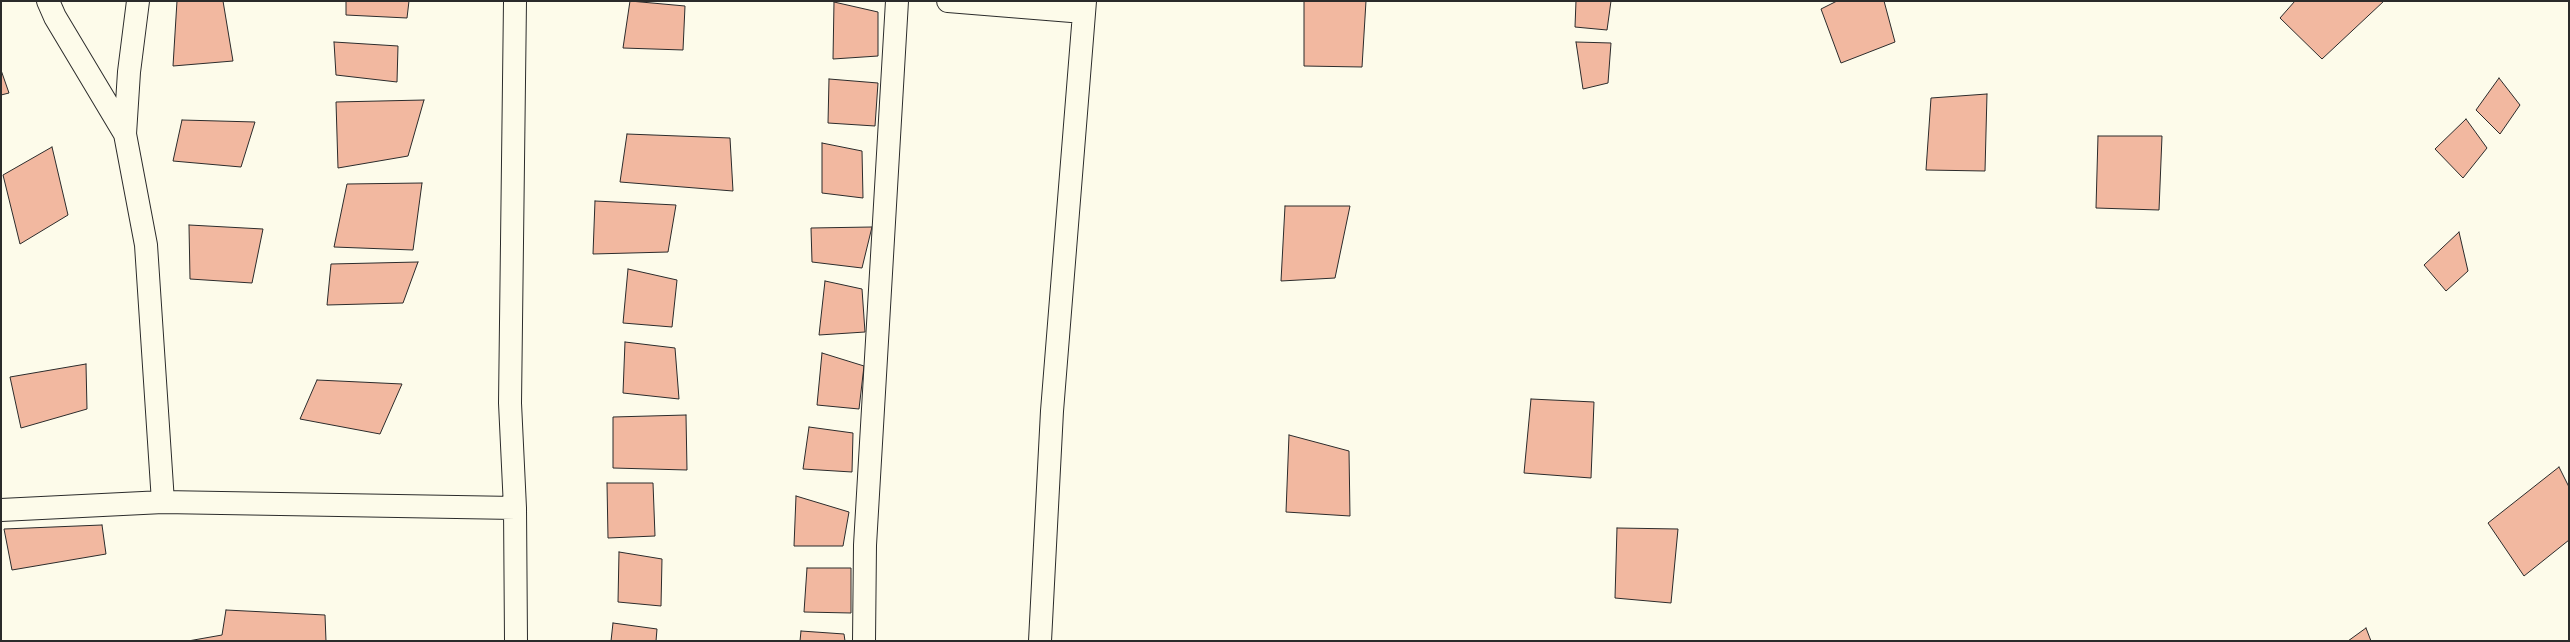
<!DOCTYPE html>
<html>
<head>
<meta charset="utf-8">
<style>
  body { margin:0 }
  #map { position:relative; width:2570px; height:642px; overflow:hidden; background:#fdfbea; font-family:"PT Sans",sans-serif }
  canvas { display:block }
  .frame { position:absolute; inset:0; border:2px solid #2b2b2b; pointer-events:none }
</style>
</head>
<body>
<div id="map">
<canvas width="2570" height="642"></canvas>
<div class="frame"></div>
</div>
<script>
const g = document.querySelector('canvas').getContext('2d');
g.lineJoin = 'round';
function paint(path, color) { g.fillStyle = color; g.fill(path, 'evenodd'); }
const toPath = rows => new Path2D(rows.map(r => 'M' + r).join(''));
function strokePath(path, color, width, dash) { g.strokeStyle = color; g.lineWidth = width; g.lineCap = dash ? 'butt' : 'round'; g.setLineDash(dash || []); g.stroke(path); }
const building = toPath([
  [177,1,223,1,233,61,173,66,177,1],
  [346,1,409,1,407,18,346,15,346,1],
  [630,1,685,6,683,50,623,48,630,1],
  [1304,1,1366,1,1362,67,1304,66,1304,1],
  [1576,1,1611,1,1607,30,1575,27,1576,1],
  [1837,1,1884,1,1895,42,1841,63,1821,9,1837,1],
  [2295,1,2384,1,2322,59,2280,18,2295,1],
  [834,2,878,12,878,56,833,59,834,2],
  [334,42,398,46,397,82,336,75,334,42],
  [1576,42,1611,43,1608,83,1583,89,1576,42],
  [1,70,9,93,1,95,1,70],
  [2499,78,2520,105,2500,134,2476,110,2499,78],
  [829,79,878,83,875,126,828,123,829,79],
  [1987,94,1985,171,1926,170,1931,98,1987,94],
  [424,100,408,156,338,168,336,102,424,100],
  [2466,119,2487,148,2463,178,2435,149,2466,119],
  [182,120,255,122,241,167,173,161,182,120],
  [627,134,730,138,733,191,620,182,627,134],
  [2098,136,2162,136,2159,210,2096,208,2098,136],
  [822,143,862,151,863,198,822,193,822,143],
  [52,147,68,215,20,244,3,175,52,147],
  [422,183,413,250,334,247,347,184,422,183],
  [595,201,676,205,668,252,593,254,595,201],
  [1285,206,1350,206,1335,278,1281,281,1285,206],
  [189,225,263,229,252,283,190,279,189,225],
  [872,227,862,268,812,262,811,228,872,227],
  [2459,232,2468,271,2446,291,2424,265,2459,232],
  [418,262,403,303,327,305,331,264,418,262],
  [628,269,677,280,672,327,623,323,628,269],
  [825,281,862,289,865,332,819,335,825,281],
  [625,342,675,348,679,399,623,393,625,342],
  [822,353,864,366,859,409,817,405,822,353],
  [86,364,87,409,21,428,10,377,86,364],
  [317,380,402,384,380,434,300,419,317,380],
  [1531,399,1594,402,1591,478,1524,473,1531,399],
  [686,415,687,470,613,468,613,417,686,415],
  [809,427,853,433,852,472,803,469,809,427],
  [1289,435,1349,451,1350,516,1286,512,1289,435],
  [2559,467,2569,487,2569,540,2524,576,2488,523,2559,467],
  [607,483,653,483,655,536,608,538,607,483],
  [796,496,849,512,843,546,794,546,796,496],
  [102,525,106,554,12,570,4,529,102,525],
  [1617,528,1678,529,1671,603,1615,598,1617,528],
  [619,552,662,559,661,606,618,602,619,552],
  [807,568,851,568,851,613,804,612,807,568],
  [226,610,325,615,326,641,188,641,222,635,226,610],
  [613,623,657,629,656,641,611,641,613,623],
  [2366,628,2371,641,2348,641,2366,628],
  [801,631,844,634,845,641,800,641,801,631]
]);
const minor = toPath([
  [48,1,55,17,125,134],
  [138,1,129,72,125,134,146,245,163,502],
  [515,1,510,403,515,508,516,641],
  [948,1,1084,12],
  [1,510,163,502,515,508],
  [864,641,865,545,897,1],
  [1040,641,1052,411,1085,1]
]);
paint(building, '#f2b8a0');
strokePath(building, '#2b2b2b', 1);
strokePath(minor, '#2b2b2b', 24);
strokePath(minor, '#fdfbea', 22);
</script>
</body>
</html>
